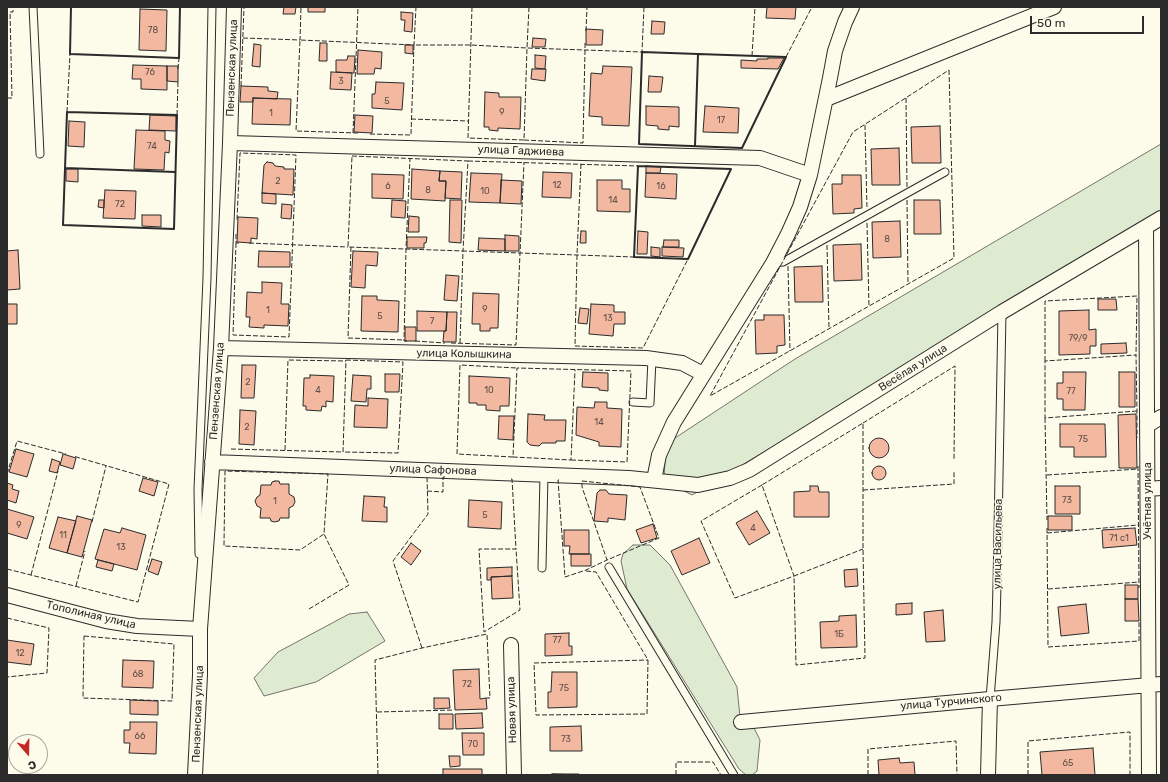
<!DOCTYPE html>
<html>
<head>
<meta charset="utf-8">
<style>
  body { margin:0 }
  #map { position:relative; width:1168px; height:782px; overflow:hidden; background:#fdfbea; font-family:Rubik,sans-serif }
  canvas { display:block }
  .frame { position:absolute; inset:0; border:8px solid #2b2b2b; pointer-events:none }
  .north { position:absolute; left:8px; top:734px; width:40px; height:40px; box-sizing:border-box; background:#fdfbea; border:1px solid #a9a89e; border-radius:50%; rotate:160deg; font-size:11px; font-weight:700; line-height:16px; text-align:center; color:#2b2b2b }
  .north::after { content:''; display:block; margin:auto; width:14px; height:18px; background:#c62828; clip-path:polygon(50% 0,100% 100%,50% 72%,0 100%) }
  .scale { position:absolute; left:1030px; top:16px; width:114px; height:18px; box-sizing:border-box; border:2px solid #2b2b2b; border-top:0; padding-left:5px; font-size:12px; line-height:14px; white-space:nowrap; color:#2b2b2b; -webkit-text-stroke:3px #fdfbea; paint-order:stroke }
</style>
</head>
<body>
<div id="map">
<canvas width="1168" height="782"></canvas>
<div class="frame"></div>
<div class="north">С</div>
<div class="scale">50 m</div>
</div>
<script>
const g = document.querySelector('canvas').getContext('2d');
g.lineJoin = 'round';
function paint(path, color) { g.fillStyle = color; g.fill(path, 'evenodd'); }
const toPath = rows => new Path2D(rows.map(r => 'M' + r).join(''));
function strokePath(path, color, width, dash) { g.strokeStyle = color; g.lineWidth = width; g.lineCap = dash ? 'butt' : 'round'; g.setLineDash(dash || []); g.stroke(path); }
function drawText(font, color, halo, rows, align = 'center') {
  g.font = font + ' Rubik,sans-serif'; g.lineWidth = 3; g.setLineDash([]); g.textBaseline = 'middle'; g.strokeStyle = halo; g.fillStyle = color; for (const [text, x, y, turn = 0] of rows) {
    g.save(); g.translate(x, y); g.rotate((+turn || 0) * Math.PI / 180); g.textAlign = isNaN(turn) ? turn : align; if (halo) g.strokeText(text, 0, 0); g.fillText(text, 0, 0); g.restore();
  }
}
const green = toPath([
  [1161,144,1161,214,692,495,664,481,665,459,672,440,795,359,1161,144],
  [633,545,650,545,670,565,737,687,740,717,754,728,760,740,757,771,752,775,746,775,739,769,627,589,621,561,623,554,633,545],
  [367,612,385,641,316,682,264,696,254,678,278,652,349,614,367,612]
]);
const building = toPath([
  [284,7,296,7,295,14,283,14,284,7],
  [308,7,325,7,325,12,308,12,308,7],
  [767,7,796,7,795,19,766,18,767,7],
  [140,9,167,10,166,51,139,50,140,9],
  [401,12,413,13,412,32,404,31,405,20,401,20,401,12],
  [652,21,665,22,664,34,651,34,652,21],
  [586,29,603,30,602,45,586,45,586,29],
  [533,38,546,39,545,47,532,47,533,38],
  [320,43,327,43,327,61,319,61,320,43],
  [254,44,261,45,260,67,252,66,254,44],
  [405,45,413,45,413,54,405,53,405,45],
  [358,50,382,52,381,69,375,68,374,74,357,74,358,50],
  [535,55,546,56,545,69,535,68,535,55],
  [348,56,355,56,354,73,336,72,336,60,347,60,348,56],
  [768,58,784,58,778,69,741,68,741,60,757,61,757,59,768,59,768,58],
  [133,65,167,66,167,90,141,89,141,79,132,79,133,65],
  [167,66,178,66,178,82,167,81,167,66],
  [603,66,632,67,629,126,602,125,602,117,589,116,591,73,602,74,603,66],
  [532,69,546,69,545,81,531,79,532,69],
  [331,72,352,73,351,90,330,89,331,72],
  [649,76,663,77,661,92,648,92,649,76],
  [376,82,404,83,402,110,372,108,372,94,375,94,376,82],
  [241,86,268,87,268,91,278,92,277,99,253,98,253,102,240,102,241,86],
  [485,92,499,93,499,97,521,97,520,129,498,128,498,131,489,130,489,127,484,127,485,92],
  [253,98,291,99,290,125,252,124,253,98],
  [646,106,679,107,679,127,669,126,669,130,658,129,658,126,646,125,646,106],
  [705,106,739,108,738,133,703,132,705,106],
  [150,115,176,116,176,131,149,130,150,115],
  [355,115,373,116,372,133,354,132,355,115],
  [69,121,85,122,84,147,68,146,69,121],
  [940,126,941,163,912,163,911,127,940,126],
  [136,130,165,131,165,140,170,141,169,153,165,152,164,170,134,169,136,130],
  [899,148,900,185,872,185,871,149,899,148],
  [267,162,273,163,275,166,284,167,284,169,294,169,293,195,262,193,264,165,267,162],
  [646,166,661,167,660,173,646,173,646,166],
  [66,169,78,169,78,182,66,181,66,169],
  [412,169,440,171,439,181,446,181,445,201,411,199,412,169],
  [440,171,462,172,461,199,445,198,446,181,439,181,440,171],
  [543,172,572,173,571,198,542,197,543,172],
  [471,173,502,174,500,203,469,202,471,173],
  [646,173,677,174,676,199,645,197,646,173],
  [372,174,404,175,403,199,372,198,372,174],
  [842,175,861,175,862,208,854,209,854,213,833,214,832,184,842,184,842,175],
  [501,180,522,181,521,204,500,203,501,180],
  [597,180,622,180,622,189,630,189,630,212,597,211,597,180],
  [105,190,136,191,135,219,103,218,105,190],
  [262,193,276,194,276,204,262,203,262,193],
  [99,200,104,200,104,208,98,207,99,200],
  [392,200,406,201,405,218,391,217,392,200],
  [450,200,462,200,461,243,449,242,450,200],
  [914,200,940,200,941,234,914,234,914,200],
  [282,204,292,205,291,219,281,218,282,204],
  [142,215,161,215,161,227,142,226,142,215],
  [409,216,419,217,419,232,408,232,409,216],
  [238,217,258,218,257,239,251,238,251,243,237,242,238,217],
  [900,221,901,257,873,258,872,222,900,221],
  [581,231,586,231,586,243,580,243,581,231],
  [638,231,648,232,647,254,637,254,638,231],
  [505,235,519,236,519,251,505,251,505,235],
  [407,237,427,237,426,243,424,243,424,248,407,248,407,237],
  [479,238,505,239,505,251,478,250,479,238],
  [664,240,679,240,679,247,663,247,664,240],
  [861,244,862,280,834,281,833,245,861,244],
  [651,247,660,248,660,257,651,256,651,247],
  [662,247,684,248,683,257,662,256,662,247],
  [18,250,20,289,7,290,7,251,18,250],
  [259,251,290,252,290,267,258,267,259,251],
  [353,251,378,252,377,266,366,265,365,288,351,287,353,251],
  [822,266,823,302,795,302,794,267,822,266],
  [446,275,459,276,457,301,444,300,446,275],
  [262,282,282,283,281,304,289,304,288,326,264,325,264,328,249,327,250,317,246,317,247,292,262,293,262,282],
  [473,293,499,294,498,328,490,328,490,331,480,331,480,324,472,324,473,293],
  [362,296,377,296,377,300,399,301,398,332,361,331,362,296],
  [1098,299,1116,299,1117,310,1098,310,1098,299],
  [7,304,17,304,17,324,7,324,7,304],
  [591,304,614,305,614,312,625,312,625,324,614,324,613,336,589,334,591,304],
  [580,308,589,309,587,324,578,323,580,308],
  [1089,310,1089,330,1096,329,1096,346,1090,346,1090,354,1059,355,1059,311,1089,310],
  [417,311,447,312,446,331,417,331,417,311],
  [447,312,457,312,456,342,443,342,444,331,446,331,447,312],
  [764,315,784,315,785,345,777,346,777,353,756,354,755,320,764,320,764,315],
  [405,327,416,327,416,341,405,341,405,327],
  [1126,343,1127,353,1101,354,1101,344,1126,343],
  [242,365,256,365,254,398,241,398,242,365],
  [583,372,608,373,608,391,599,390,599,388,582,387,583,372],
  [1063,372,1086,372,1085,410,1063,410,1063,399,1057,399,1057,383,1063,383,1063,372],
  [1119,372,1135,372,1135,407,1119,407,1119,372],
  [385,374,400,374,399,392,385,392,385,374],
  [310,375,334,376,333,402,326,401,326,407,322,406,321,411,306,410,306,406,303,406,304,378,310,378,310,375],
  [353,375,371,376,371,389,367,389,366,402,351,401,353,375],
  [469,376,510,378,509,406,500,406,500,411,486,410,486,405,477,405,477,403,469,403,469,376],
  [368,398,388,399,387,428,354,427,355,405,368,406,368,398],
  [595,402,607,402,607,408,622,409,621,447,599,446,599,442,576,435,577,407,594,408,595,402],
  [240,410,256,411,254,445,239,444,240,410],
  [528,414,545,415,544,420,566,420,565,441,556,441,556,443,542,443,539,446,530,445,527,442,528,414],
  [1136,414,1137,468,1119,468,1118,415,1136,414],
  [499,416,514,416,513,440,498,439,499,416],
  [1060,424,1105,424,1106,457,1074,457,1074,447,1060,447,1060,424],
  '869 448a10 10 0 1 1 20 0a10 10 0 1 1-20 0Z',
  [16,449,34,454,27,477,9,472,16,449],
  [63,454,76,458,73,469,60,465,63,454],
  [52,459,60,462,57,473,49,471,52,459],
  '872 473a7 7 0 1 1 14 0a7 7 0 1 1-14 0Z',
  [143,478,158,482,154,496,139,491,143,478],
  [275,481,279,481,280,484,289,484,289,494,294,497,295,502,293,506,289,508,289,518,280,518,279,521,274,522,271,521,270,518,260,518,261,508,257,506,255,501,257,497,260,495,261,485,271,485,272,482,275,481],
  [7,483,13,485,12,489,19,491,16,503,7,500,7,483],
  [810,486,818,486,819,492,829,492,829,517,794,517,794,492,810,491,810,486],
  [1055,486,1080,486,1080,514,1055,514,1055,486],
  [600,490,606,490,609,494,627,495,625,520,608,518,608,522,594,521,597,493,600,490],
  [364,496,385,497,384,507,387,507,387,522,362,521,364,496],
  [469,500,502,502,501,529,468,527,469,500],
  [7,509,34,517,27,539,7,533,7,509],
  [757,511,770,533,749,545,736,523,757,511],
  [77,516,92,520,82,557,67,553,77,516],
  [1048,516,1072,516,1072,530,1048,530,1048,516],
  [58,517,76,521,67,553,49,548,58,517],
  [653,524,657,538,641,543,636,530,653,524],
  [122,528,146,535,137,570,95,559,104,529,120,533,122,528],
  [1135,528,1137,545,1103,548,1102,530,1135,528],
  [564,530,589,530,589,554,569,554,570,546,564,546,564,530],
  [699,538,710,563,682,575,671,551,699,538],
  [411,543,421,551,411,565,401,557,411,543],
  [571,554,591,554,591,566,571,566,571,554],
  [152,559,162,562,158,575,148,571,152,559],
  [98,560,114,564,112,571,96,567,98,560],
  [512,567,512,576,491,577,491,580,487,580,487,568,512,567],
  [857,569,858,586,845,587,844,570,857,569],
  [512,576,513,598,492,599,491,577,512,576],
  [1125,585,1138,585,1138,599,1125,599,1125,585],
  [1125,599,1138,599,1139,621,1125,621,1125,599],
  [912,603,912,614,896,615,896,604,912,603],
  [1086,604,1089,633,1061,636,1058,607,1086,604],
  [943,610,945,641,926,642,924,612,943,610],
  [856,615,857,647,821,648,820,622,839,621,839,616,856,615],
  [569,633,569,646,572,646,572,655,545,656,545,634,569,633],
  [7,640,34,644,31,665,7,662,7,640],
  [123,660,154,661,153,688,122,687,123,660],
  [479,669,480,699,486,698,487,709,455,710,453,670,479,669],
  [552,672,577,672,577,707,548,708,548,692,551,692,552,672],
  [434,698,449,698,450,708,434,709,434,698],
  [130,700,158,701,158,715,130,714,130,700],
  [482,713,483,728,456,729,455,714,482,713],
  [439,714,453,714,453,729,439,729,439,714],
  [130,722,157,722,156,754,129,753,130,743,124,743,124,730,130,730,130,722],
  [581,726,582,751,550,751,550,727,581,726],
  [462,733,484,733,484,755,463,755,462,733],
  [1093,748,1095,775,1042,775,1040,752,1093,748],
  [449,756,460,756,460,766,450,767,449,756],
  [899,758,900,763,914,762,915,775,879,775,878,760,899,758],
  [443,769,482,769,482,775,443,775,443,769],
  [552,774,579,774,579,775,552,774]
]);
const lane = toPath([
  [33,7,40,154],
  [773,263,783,262,945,172],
  [633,402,650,403,652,359],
  [199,554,198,489,207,278,212,7],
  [609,567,734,775],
  [542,568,544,474],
  [990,699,996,622,997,585,1002,312]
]);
const street = toPath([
  [826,99,1054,7],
  [230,143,760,158,810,175],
  [1146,227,1149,775],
  [221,348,646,358,682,363,703,374],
  [1148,425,1161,417],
  [212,462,629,478,698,485,730,478,749,470,1002,312,1161,218],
  [654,480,659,455,674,422,773,263,788,234,800,207,810,175,830,78,835,51,845,22,852,7],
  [1148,489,1161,488],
  [7,595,106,621,137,626,200,629],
  [511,645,514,775],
  [741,722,990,699,1161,684],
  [195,775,200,675,200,629,221,348,230,143,234,7],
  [988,775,990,699]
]);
const fence = toPath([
  [472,7,468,138,524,140],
  [586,31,587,7],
  [243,38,300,40,301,7],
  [585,43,585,50,583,143,524,140,527,48,585,50,642,52,644,7],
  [752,56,755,7],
  [786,57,812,7],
  [178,69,179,58],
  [949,70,954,258,710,396,853,132,949,70],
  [241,86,244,7],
  [7,98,12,98,10,12,13,12,13,7],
  [906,98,907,188],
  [67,112,70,54],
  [177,115,178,81],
  [411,119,468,121],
  [865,125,867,209],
  [353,133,358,7],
  [358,133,296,131,300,40,414,45,416,7],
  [370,134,411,135,414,45,471,45,527,48,529,7],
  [352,156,468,161,463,251,348,247,352,156],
  [468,161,638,166],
  [581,164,577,255,575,346,643,348,688,259],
  [907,200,908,284],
  [867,223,869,306],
  [236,234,236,243,239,243],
  [236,243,233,335,289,337,296,155,240,153,237,220],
  [249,243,348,247],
  [827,245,829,329],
  [351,247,348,338,404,340],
  [788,266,790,351],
  [407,341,404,341,406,249,410,158],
  [415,341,445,343],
  [451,343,516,345,524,162],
  [460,343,463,251,634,257],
  [346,360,403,362,398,453,343,452,346,360],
  [1045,361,1045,301,1137,296,1136,355],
  [1137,411,1045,418,1045,361,1136,355,1137,411,1137,438],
  [1045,418,1047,520],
  [863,423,955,366,954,459],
  [231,449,343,452],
  [285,450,288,360,346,361],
  [513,457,457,454,460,365,517,368],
  [571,460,627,462,631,371,517,368,513,457,571,460,575,370],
  [1138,466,1139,588],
  [7,474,17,441,66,454],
  [1047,475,1138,469],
  [511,479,512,479,516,549,479,549,484,632,520,610,516,549],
  [559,480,558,480,565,577,586,570,607,560],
  [582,481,640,487,659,538,607,560,582,487,582,481],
  [762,485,701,521,735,598,794,576,762,485,863,423,863,549,865,658,796,665,794,576,863,549],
  [863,490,954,484,954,472],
  [427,491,443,492,443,477,447,477],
  [92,522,106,466],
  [1047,528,1048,647,1139,641,1139,620],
  [1047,533,1138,525],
  [7,569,138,602,169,484,73,456],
  [586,571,596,572,648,660],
  [31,575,58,471],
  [76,586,85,551],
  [1048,589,1139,582],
  [309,609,349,585,324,534,328,474,225,471,224,546,300,550,324,534],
  [7,618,49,628,47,673,7,677],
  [84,636,174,644,172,701,83,698,84,636],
  [422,648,393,561,428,514,427,476],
  [648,660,647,714,536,715,534,663,648,660],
  [377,712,454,710],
  [378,775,375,660,422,648,487,634,490,698,486,698],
  [676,775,676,762,713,762,721,775],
  [868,775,868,749,956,741,957,775],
  [1028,775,1028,741,1130,732,1130,775]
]);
const wall = toPath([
  [71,7,70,54,179,58,180,7],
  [642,52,698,54,786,57,742,148,639,144,642,52],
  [67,112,177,115,174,229,63,225,67,112],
  [695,146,698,54],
  [638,166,731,169,688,259,634,257,638,166],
  [65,168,175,172]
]);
const numberNames = [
  ["78",153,30],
  ["76",150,72],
  ["3",341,81],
  ["5",387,101],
  ["9",502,112],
  ["1",271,113],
  ["17",721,120],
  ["74",152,146],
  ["2",278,181],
  ["12",557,185],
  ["6",388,186],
  ["16",661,186],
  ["8",428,190],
  ["10",485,191],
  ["14",613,200],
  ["72",120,204],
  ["8",887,239],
  ["9",485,309],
  ["1",268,310],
  ["5",380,316],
  ["13",608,318],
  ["7",432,321],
  ["79/9",1078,338],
  ["2",248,382],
  ["4",318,390],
  ["10",489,390],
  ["77",1071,391],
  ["14",599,422],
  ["2",247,427],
  ["75",1083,439],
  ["73",1067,500],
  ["1",275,501],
  ["5",485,515],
  ["9",19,525],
  ["4",753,528],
  ["11",63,535],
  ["71 с1",1119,538],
  ["13",121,547],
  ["1Б",839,634],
  ["77",557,640],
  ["12",20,653],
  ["68",138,674],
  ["72",467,684],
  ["75",564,688],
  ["66",140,736],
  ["73",566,739],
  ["70",473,744],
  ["65",1068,763]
];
const streetNames = [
  ["Пензенская улица",232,68,-88],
  ["улица Гаджиева",521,151,2],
  ["улица Колышкина",464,354,1],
  ["Весёлая улица",913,368,-32],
  ["Пензенская улица",217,391,-86],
  ["улица Сафонова",433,470,2],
  ["Учётная улица",1148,501,-90],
  ["улица Васильева",998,544,-89],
  ["Тополиная улица",91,615,13],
  ["улица Турчинского",951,702,-5],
  ["Новая улица",512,710,-92],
  ["Пензенская улица",198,714,-88]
];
paint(green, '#deebd1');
strokePath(green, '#74746e', 1);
paint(building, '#f2b8a0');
strokePath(building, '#2b2b2b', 1);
strokePath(lane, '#2b2b2b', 9);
strokePath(street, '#2b2b2b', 16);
strokePath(lane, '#fdfbea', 7);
strokePath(street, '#fdfbea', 14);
strokePath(fence, '#2b2b2b', 1, [5, 2]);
strokePath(wall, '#2b2b2b', 2);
drawText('9px', '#5d4e48', null, numberNames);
drawText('11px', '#2b2b2b', '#fdfbea', streetNames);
</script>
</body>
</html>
